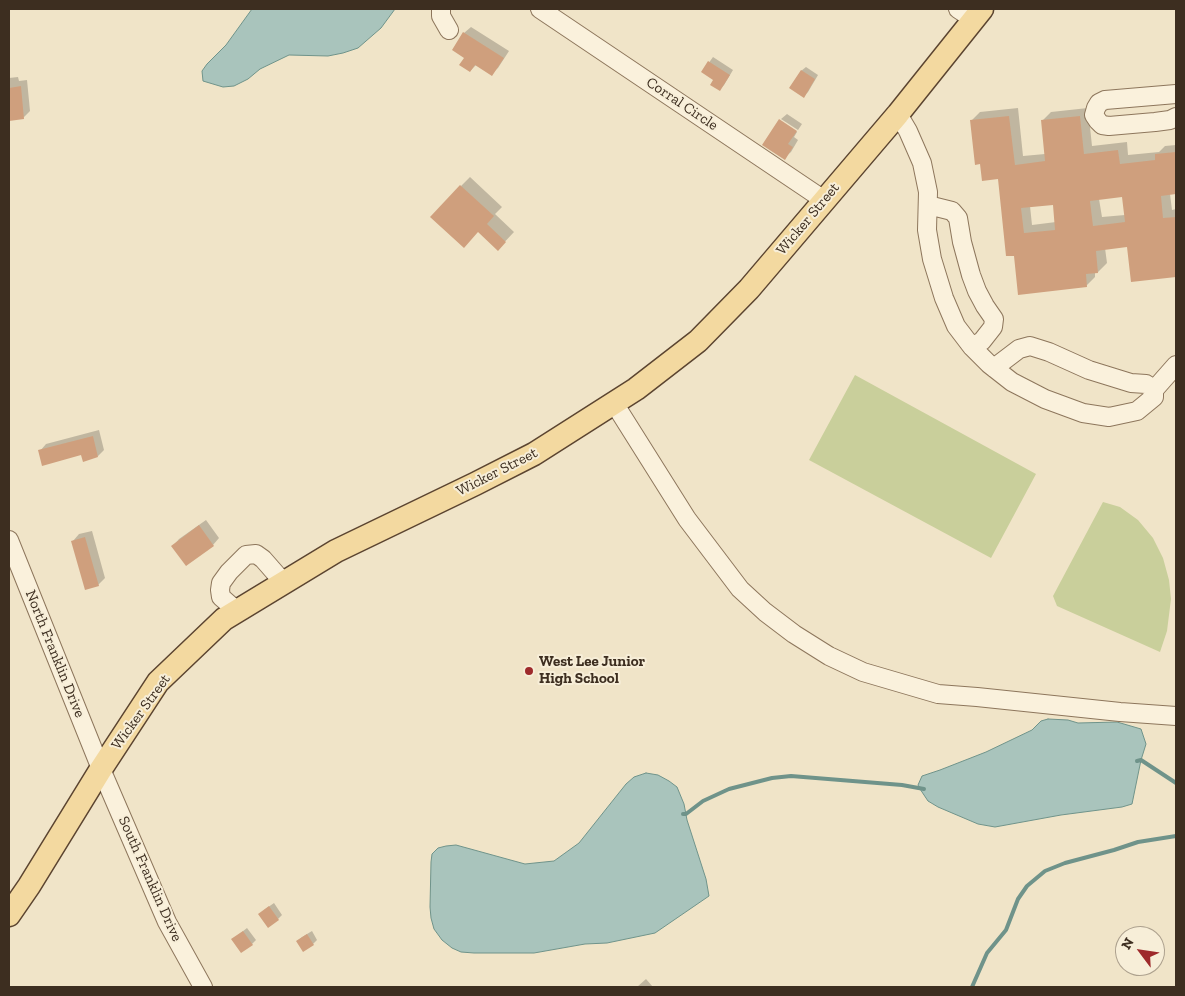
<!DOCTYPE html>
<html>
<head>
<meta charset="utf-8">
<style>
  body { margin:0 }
  #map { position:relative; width:1185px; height:996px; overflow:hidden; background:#f0e4c8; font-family:"Zilla Slab",serif }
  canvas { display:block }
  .frame { position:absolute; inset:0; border:10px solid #3d2e20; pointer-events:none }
  .north { position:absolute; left:1115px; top:926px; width:50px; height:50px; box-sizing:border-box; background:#f7eed8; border:1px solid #ada18e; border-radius:50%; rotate:301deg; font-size:14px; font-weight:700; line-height:20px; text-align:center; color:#3d2e20 }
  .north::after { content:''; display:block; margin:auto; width:18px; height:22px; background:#9e2a2b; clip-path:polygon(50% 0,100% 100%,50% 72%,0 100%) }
</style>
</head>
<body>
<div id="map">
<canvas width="1185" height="996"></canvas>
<div class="frame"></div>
<div class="north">N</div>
</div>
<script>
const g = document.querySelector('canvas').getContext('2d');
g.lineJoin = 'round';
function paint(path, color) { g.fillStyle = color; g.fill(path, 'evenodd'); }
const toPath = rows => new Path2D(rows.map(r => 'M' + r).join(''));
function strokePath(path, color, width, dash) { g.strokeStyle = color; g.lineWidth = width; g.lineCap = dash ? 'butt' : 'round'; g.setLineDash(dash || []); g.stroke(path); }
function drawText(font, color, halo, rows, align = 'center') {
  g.font = font + ' "Zilla Slab",serif'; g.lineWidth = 4; g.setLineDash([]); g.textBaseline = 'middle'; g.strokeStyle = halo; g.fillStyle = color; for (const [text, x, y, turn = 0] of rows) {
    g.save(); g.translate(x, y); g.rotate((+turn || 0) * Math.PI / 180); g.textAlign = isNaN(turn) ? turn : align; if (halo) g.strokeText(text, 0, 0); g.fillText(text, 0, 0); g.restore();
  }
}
const green = toPath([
  [855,375,1036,474,991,558,809,460],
  [1103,502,1120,507,1138,520,1153,538,1163,558,1169,580,1171,599,1167,631,1160,652,1057,606,1053,596]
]);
const water = toPath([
  [252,9,395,9,381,28,358,48,343,53,328,56,289,55,260,69,248,79,234,86,223,87,203,81,202,71,207,64,226,45,252,9],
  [1048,719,1068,720,1078,723,1117,722,1141,729,1146,744,1141,760,1132,804,1122,807,1061,815,995,827,978,824,938,807,928,801,920,789,918,785,922,776,940,770,986,752,1032,730,1041,721,1048,719],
  [646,773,658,775,669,781,677,787,684,804,687,820,706,879,709,896,655,933,607,943,585,944,534,953,474,953,461,952,452,948,442,940,434,929,431,918,430,907,431,862,432,854,438,848,446,846,456,845,525,864,554,861,579,843,626,784,634,777,646,773]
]);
const shadow = toPath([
  [471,27,509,51,498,68,491,74,476,65,470,71,466,57,464,33],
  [713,57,733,70,724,85,719,90,715,79,703,71],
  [806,67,818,75,808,92,804,96,801,71],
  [18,77,19,81,27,80,30,111,23,118,9,119,9,78],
  [1018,108,1023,156,1045,154,1042,121,1051,112,1088,108,1092,146,1127,142,1128,155,1159,152,1165,146,1176,145,1176,193,1170,194,1172,210,1176,209,1176,276,1132,281,1129,246,1105,248,1107,263,1098,272,1095,272,1095,277,1086,286,1015,254,999,178,971,121,980,112],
  [1123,196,1125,215,1102,217,1099,199],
  [1054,204,1056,222,1032,225,1030,206],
  [787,114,802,124,798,130,781,119],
  [780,121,797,132,794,137,798,140,791,152,784,158],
  [470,177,502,207,495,214,514,232,498,249,478,231,461,186],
  [99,430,104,450,98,456,82,454,40,451,46,444],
  [206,520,219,538,213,545,173,546,179,539],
  [92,531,105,578,98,585,73,541,79,534],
  [274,903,282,915,278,919,264,910],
  [247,928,256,940,252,944,233,939],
  [312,931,317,940,313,944,303,950,297,941,302,937],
  [646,979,653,987,637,987]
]);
const stream = toPath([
  [1137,761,1141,760,1176,783],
  [683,814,686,814,703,801,729,789,772,778,791,776,902,785,924,789],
  [972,987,987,953,1006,930,1018,899,1027,886,1045,871,1065,863,1114,850,1138,842,1176,836]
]);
const building = toPath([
  [463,32,504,58,492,76,475,65,470,72,459,65,464,58,452,50],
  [708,61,730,75,720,91,710,85,713,80,701,72],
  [801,70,815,79,804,98,789,88],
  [21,86,24,119,9,121,9,88],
  [1009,116,1015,165,1045,161,1041,120,1080,116,1084,154,1118,150,1120,164,1155,160,1155,154,1176,152,1176,194,1161,196,1163,218,1176,217,1176,277,1131,282,1127,247,1096,251,1098,273,1086,274,1087,287,1018,295,1014,256,1006,256,998,179,982,181,980,164,975,165,970,120],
  [1122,197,1125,222,1093,226,1090,201],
  [1053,205,1055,230,1024,233,1021,208],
  [779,119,797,131,788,144,793,147,785,160,762,145],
  [460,185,494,216,487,224,506,242,498,251,478,232,464,248,430,217],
  [93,436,98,457,83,462,81,455,42,466,38,450],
  [199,525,214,546,186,566,171,546],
  [85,537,99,586,85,590,71,541],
  [269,906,279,920,268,928,258,914],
  [243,931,253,945,241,953,231,939],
  [307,934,314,945,303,952,296,941]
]);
const minor = toPath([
  [441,9,441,16,449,30],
  [540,9,824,200],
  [958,9,973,19],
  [1176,94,1105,100,1099,103,1096,108,1094,115,1098,121,1102,125,1109,126,1155,122,1170,120,1176,117],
  [898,114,908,131,922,163,928,192,927,230,932,259,944,298,956,326,972,347,989,364,1012,382,1045,399,1083,413,1109,417,1137,411,1154,397,1154,390,1146,384,1131,383,1089,370,1049,352,1030,346,1019,349,994,368],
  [928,205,952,211,958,218,962,242,971,275,977,291,985,306,994,319,993,327,982,341,972,347],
  [1154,390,1176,365],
  [614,403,687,519,740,589,765,612,794,634,829,656,863,672,938,694,977,697,1120,712,1176,716],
  [9,540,101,769,167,922,203,987],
  [237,611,221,597,220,590,221,583,229,572,246,555,256,554,263,559,284,583]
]);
const major = toPath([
  [9,915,29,886,101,769,158,682,224,619,336,551,475,484,534,454,636,389,698,341,749,289,898,114,982,9]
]);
const markers = [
  [529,671,5,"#9e2a2b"]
];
const streetNames = [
  ["Corral Circle",682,104,34],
  ["Wicker Street",808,219,-50],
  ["Wicker Street",497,472,-27],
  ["North Franklin Drive",55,654,68],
  ["Wicker Street",141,712,-54],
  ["South Franklin Drive",150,879,66]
];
const poiNames = [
  ["West Lee Junior",539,662],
  ["High School",539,679]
];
paint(green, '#c9cf9b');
paint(water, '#a9c4bc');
strokePath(water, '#6f938a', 1);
paint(shadow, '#0003');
strokePath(stream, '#6f938a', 4);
paint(building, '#cf9f7d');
strokePath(minor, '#8d765c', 20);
strokePath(major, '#5b4430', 25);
strokePath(minor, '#faf1dc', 18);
strokePath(major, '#f3d9a0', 22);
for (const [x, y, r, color] of markers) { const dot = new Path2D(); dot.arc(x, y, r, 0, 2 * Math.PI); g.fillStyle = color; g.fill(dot); strokePath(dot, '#f7eed8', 2); }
drawText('15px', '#3d2e20', '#f7eed8', streetNames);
drawText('bold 15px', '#3d2e20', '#f7eed8', poiNames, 'left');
</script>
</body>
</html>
